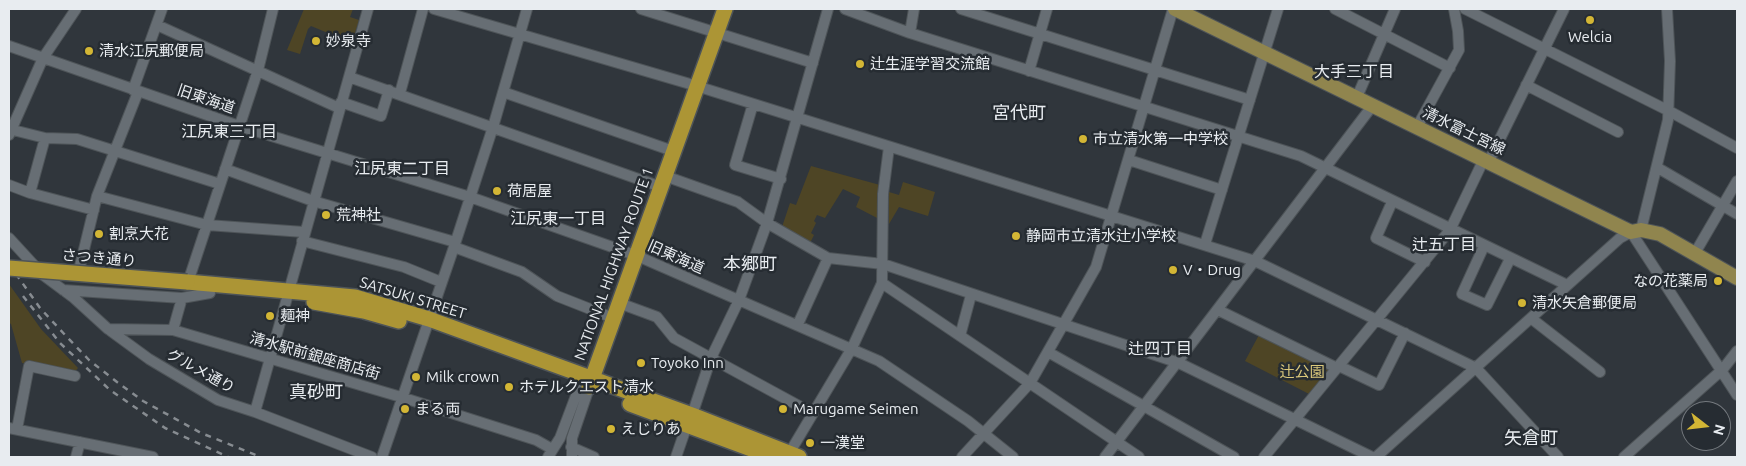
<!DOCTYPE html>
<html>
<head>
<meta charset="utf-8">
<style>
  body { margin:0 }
  #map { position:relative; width:1746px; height:466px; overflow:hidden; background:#30363c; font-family:Ubuntu,sans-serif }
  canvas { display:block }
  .frame { position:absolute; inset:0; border:10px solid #e8ecf0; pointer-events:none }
  .north { position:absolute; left:1681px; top:401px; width:50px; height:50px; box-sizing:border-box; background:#262c32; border:1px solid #74797e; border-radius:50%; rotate:106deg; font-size:14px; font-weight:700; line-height:20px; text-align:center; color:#e8ecf0 }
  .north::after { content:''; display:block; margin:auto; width:18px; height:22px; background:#d3b635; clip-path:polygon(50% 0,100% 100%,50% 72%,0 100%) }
</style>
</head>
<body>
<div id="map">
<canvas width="1746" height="466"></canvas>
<div class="frame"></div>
<div class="north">N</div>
</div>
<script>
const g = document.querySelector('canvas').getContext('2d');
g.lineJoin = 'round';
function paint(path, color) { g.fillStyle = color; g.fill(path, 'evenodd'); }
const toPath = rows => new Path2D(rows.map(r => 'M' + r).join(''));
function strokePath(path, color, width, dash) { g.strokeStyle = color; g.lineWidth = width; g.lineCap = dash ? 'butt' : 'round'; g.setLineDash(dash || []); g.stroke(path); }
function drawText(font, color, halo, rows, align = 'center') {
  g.font = font + ' Ubuntu,"Noto Sans JP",sans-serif'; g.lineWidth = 5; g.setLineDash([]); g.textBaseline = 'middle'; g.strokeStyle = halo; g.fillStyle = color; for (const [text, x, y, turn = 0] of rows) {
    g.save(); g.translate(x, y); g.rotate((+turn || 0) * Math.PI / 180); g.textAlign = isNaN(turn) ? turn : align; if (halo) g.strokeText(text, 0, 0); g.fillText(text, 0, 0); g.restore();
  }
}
const green = toPath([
  [304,9,353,9,350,17,359,20,352,43,311,26,308,29,300,54,287,50],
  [811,166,880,185,879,219,856,207,860,197,843,189,825,218,817,215,814,221,816,223,811,233,814,235,810,243,782,227,790,203,796,205],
  [903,182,935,192,928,216,899,207,889,224,889,192,899,195],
  [9,284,41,329,78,368,74,373,22,363,11,324,9,323],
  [1260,333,1332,369,1311,395,1245,361]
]);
const minor = toPath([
  [434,9,690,84,1255,261,1476,368,1558,457],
  [641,9,813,63],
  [845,9,910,33,1301,156,1567,285],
  [961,9,1250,100],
  [1335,9,1450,68],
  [1465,9,1669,111,1737,148],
  [157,25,339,108],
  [910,33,914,9],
  [9,46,239,126,470,197,635,255,879,361,968,421,1013,457],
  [1029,71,1047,9],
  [349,77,661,187],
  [1526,85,1618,132],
  [133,90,162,9],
  [503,92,673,151],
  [400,93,423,9],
  [1357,97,1395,9],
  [341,102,381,116,389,90],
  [753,104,735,165,781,179],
  [1417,127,1459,50,1458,31,1454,9],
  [9,129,45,138,77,139,220,184],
  [9,135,43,58,76,9],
  [1129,160,1222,190],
  [1489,161,1564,9],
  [1658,168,1737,214],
  [225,169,313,201,455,242],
  [665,176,738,202,767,223,828,258,883,264,1179,363,1372,457],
  [9,185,30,193,94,210],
  [30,193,45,138],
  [97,196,207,225,304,232],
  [1392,202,1376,238,1425,262],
  [1641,230,1668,120,1670,61,1667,9],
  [9,238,43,275,74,298,108,329,173,330,401,397,536,440,552,449],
  [302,241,404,267,441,282],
  [1205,244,1278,9],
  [1484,246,1462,294,1487,305,1510,259],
  [454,247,522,272,557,296,613,318],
  [1695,253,1737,181],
  [80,266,97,196,138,92],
  [190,276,258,70,273,9],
  [882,283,1139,457],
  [63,290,182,298,210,293],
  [619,303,657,317,674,338,812,413],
  [1218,310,1337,368],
  [1532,319,1600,372],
  [798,324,828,258],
  [108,329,149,359,218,400,255,412,372,457],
  [173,330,182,298],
  [960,336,971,295],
  [1048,352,1234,457],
  [1339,366,1379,385,1405,333],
  [255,412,368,9],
  [692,415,711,358,739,300,767,223,828,9],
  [9,428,153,457],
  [17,429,29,366,75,376],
  [571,447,594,457],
  [76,457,80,442],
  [382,457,454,247,493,127,527,9],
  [548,457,560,438,580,385],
  [572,457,572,438,589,388],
  [676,457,687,425],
  [787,457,852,348,882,283,883,194,889,147],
  [962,457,1030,383,1096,267,1173,9],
  [1105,457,1373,105],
  [1264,457,1450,230,1484,159],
  [1376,457,1620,238,1631,232,1737,395],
  [1624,457,1723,369,1737,351]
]);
const major = toPath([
  [1175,9,1631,232,1641,230,1660,234,1737,278]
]);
const highway = toPath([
  [187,282,355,297,429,319,692,415,799,457],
  [314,302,364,311,399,321],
  [589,387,725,9],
  [630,404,770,456]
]);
const rail = toPath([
  [9,264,40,308,67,337,89,360,117,382,143,401,201,433,261,457],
  [23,296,60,343,110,390,165,428,228,457]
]);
const highwayBridge = toPath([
  [9,268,187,282]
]);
const markers = [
  [1590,20,5,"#d3b635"],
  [316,41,5,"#d3b635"],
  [89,51,5,"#d3b635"],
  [860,64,5,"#d3b635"],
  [1083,139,5,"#d3b635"],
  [497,191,5,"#d3b635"],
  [326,215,5,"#d3b635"],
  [99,234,5,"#d3b635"],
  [1016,236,5,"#d3b635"],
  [1173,270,5,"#d3b635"],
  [1718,281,5,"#d3b635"],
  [1522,303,5,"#d3b635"],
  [270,316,5,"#d3b635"],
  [641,363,5,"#d3b635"],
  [416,377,5,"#d3b635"],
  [509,387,5,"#d3b635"],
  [405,409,5,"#d3b635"],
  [783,409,5,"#d3b635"],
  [611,429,5,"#d3b635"],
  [810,443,5,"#d3b635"]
];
const poiNames = [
  ["Welcia",1590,37,"center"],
  ["妙泉寺",326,41],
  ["清水江尻郵便局",99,51],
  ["辻生涯学習交流館",870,64],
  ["市立清水第一中学校",1093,139],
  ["荷居屋",507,191],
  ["荒神社",336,215],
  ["割烹大花",109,234],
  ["静岡市立清水辻小学校",1026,236],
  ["V・Drug",1183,270],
  ["なの花薬局",1708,281,"right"],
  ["清水矢倉郵便局",1532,303],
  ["麺神",280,316],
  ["Toyoko Inn",651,363],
  ["Milk crown",426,377],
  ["ホテルクエスト清水",519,387],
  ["まる両",415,409],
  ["Marugame Seimen",793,409],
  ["えじりあ",621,429],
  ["一漢堂",820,443]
];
const streetNames = [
  ["旧東海道",206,99,19],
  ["清水富士宮線",1464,131,26],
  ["旧東海道",676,257,24],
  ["さつき通り",99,258,5],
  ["NATIONAL HIGHWAY ROUTE 1",614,264,-70],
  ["SATSUKI STREET",413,298,17],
  ["清水駅前銀座商店街",315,356,16],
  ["グルメ通り",201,371,29]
];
const parkNames = [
  ["辻公園",1302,372]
];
const neighbourhoodNames = [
  ["大手三丁目",1354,72],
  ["江尻東三丁目",229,132],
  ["江尻東二丁目",402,169],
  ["江尻東一丁目",558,219],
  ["辻五丁目",1444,245],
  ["辻四丁目",1160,349]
];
const quarterNames = [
  ["宮代町",1019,113],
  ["本郷町",750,264],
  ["真砂町",316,392],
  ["矢倉町",1531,438]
];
paint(green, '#4e4525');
strokePath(minor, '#4e5458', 12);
strokePath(major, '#4e5458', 16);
strokePath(highway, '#4e5458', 18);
strokePath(minor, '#676e74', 10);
strokePath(major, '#90854e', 14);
strokePath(highway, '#ac9535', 15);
strokePath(rail, '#878c91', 2.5, [6, 6]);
strokePath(highwayBridge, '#4e5458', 18, []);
strokePath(highwayBridge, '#ac9535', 15);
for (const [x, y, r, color] of markers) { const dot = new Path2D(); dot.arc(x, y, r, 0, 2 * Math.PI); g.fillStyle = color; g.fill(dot); strokePath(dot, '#262c32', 2); }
drawText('15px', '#e8ecf0', '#262c32', poiNames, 'left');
drawText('15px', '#e8ecf0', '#262c32', streetNames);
drawText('15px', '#dbc87b', '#262c32', parkNames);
drawText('16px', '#e8ecf0', '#262c32', neighbourhoodNames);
drawText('18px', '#e8ecf0', '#262c32', quarterNames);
</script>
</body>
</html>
